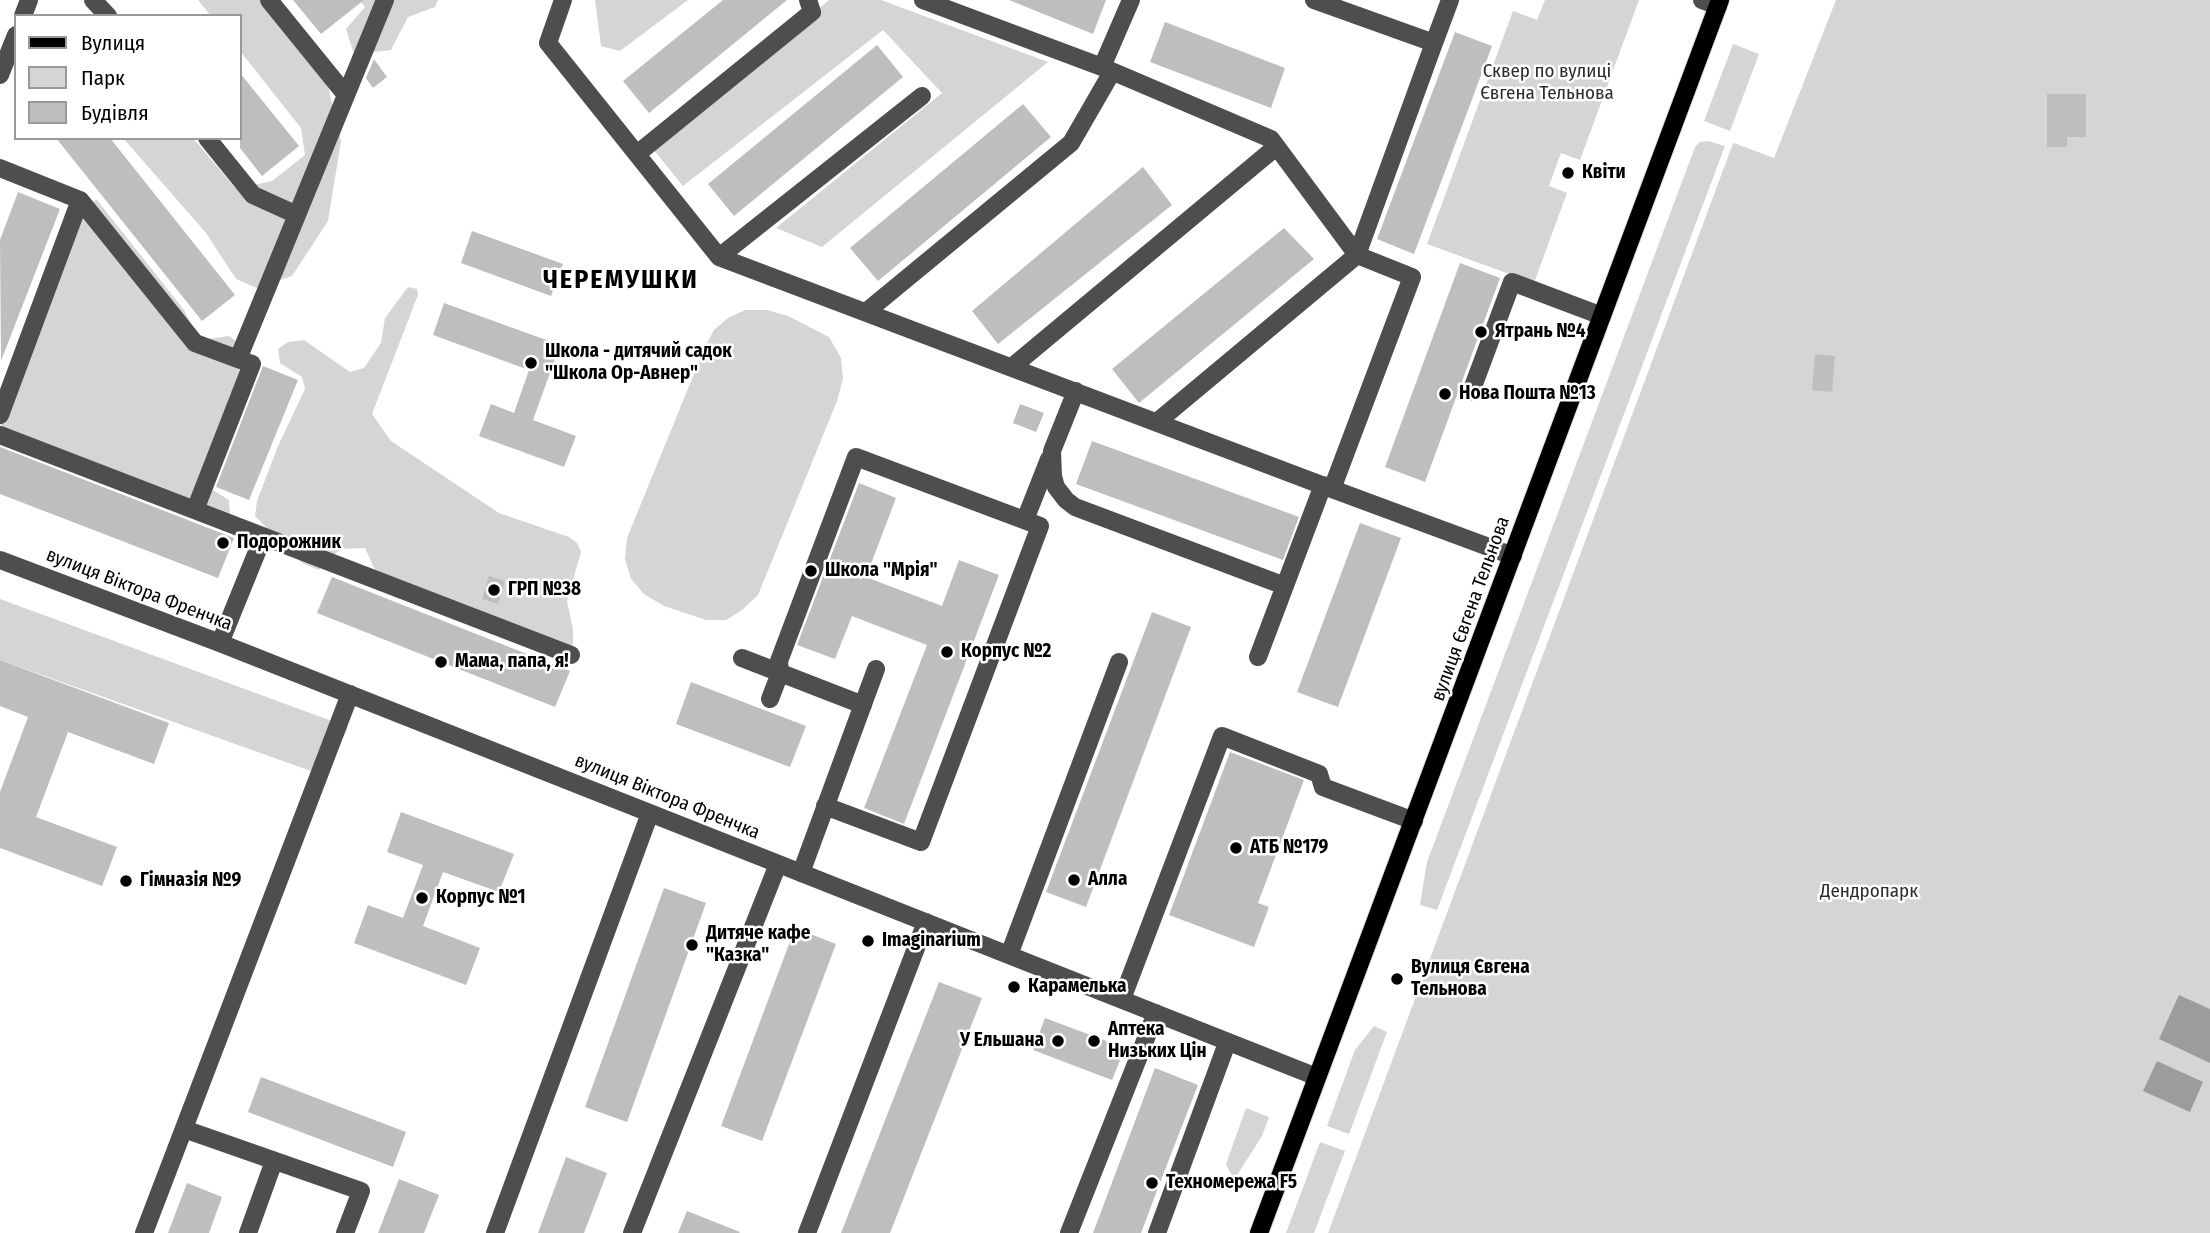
<!DOCTYPE html>
<html>
<head>
<meta charset="utf-8">
<style>
  body { margin:0 }
  #map { position:relative; width:2210px; height:1233px; overflow:hidden; background:#fff; font-family:"Fira Sans Condensed",sans-serif }
  canvas { display:block }
  .legend { position:absolute; left:14px; top:14px; width:228px; height:126px; box-sizing:border-box; background:#fff; border:2px solid #999; margin:0; padding:9px 12px; list-style:none; font-size:21px; color:#000 }
  .legend li { display:flex; align-items:center; gap:14px; height:35px }
  .legend b { width:35px; border:2px solid #999 }
</style>
</head>
<body>
<div id="map">
<canvas width="2210" height="1233"></canvas>
<ul class="legend">
<li><b style="height:9px;background:#000"></b>Вулиця</li>
<li><b style="height:19px;background:#d5d5d5"></b>Парк</li>
<li><b style="height:19px;background:#bebebe"></b>Будівля</li>
</ul>
</div>
<script>
const g = document.querySelector('canvas').getContext('2d');
g.lineJoin = 'round';
function paint(path, color) { g.fillStyle = color; g.fill(path, 'evenodd'); }
const toPath = rows => new Path2D(rows.map(r => 'M' + r).join(''));
function strokePath(path, color, width, dash) { g.strokeStyle = color; g.lineWidth = width; g.lineCap = dash ? 'butt' : 'round'; g.setLineDash(dash || []); g.stroke(path); }
function drawText(font, color, halo, rows, align = 'center') {
  g.font = font + ' "Fira Sans Condensed",sans-serif'; g.lineWidth = 5; g.setLineDash([]); g.textBaseline = 'middle'; g.strokeStyle = halo; g.fillStyle = color; for (const [text, x, y, turn = 0] of rows) {
    g.save(); g.translate(x, y); g.rotate((+turn || 0) * Math.PI / 180); g.textAlign = isNaN(turn) ? turn : align; if (halo) g.strokeText(text, 0, 0); g.fillText(text, 0, 0); g.restore();
  }
}
const green = toPath([
  [198,0,280,0,328,86,341,141,328,221,292,276,257,288,236,279,206,233,123,138,193,138,236,189,272,181,305,155,301,128,240,51,240,16,211,16],
  [359,0,438,0,435,7,408,17,391,50,354,54,346,29,365,7],
  [595,0,688,0,620,51,601,46],
  [829,0,881,0,1048,62,822,247,776,228,942,93,883,30,683,186,653,149],
  [1545,0,1639,0,1580,160,1561,153,1549,186,1567,193,1534,283,1427,244,1513,11,1537,20],
  [1836,0,2210,0,2210,1233,1328,1233,1732,146,1734,143,1774,158],
  [1733,44,1759,54,1730,131,1704,121],
  [1708,141,1725,146,1437,910,1420,905,1427,862,1695,147,1700,142],
  [97,200,184,310,197,335,208,339,229,336,249,351,257,366,211,489,229,500,230,516,1,432,0,397,73,204],
  [408,287,417,289,418,295,372,414,391,441,499,513,569,537,577,543,581,552,567,601,573,629,573,645,549,652,376,572,365,548,340,549,319,570,302,563,255,516,257,501,278,446,305,389,302,377,280,363,278,349,288,342,304,340,350,372,364,368,381,343,385,318],
  [745,310,767,310,788,316,829,337,841,358,843,379,837,401,758,595,742,610,726,620,706,620,664,606,644,594,631,579,625,559,627,538,705,347,714,330,728,318],
  [0,599,348,727,325,776,0,660],
  [1374,1026,1387,1032,1349,1134,1327,1126,1355,1050],
  [1246,1108,1269,1117,1262,1136,1234,1180,1226,1164],
  [1320,1142,1345,1151,1314,1233,1286,1233]
]);
const water = toPath([
  [2179,995,2210,1009,2210,1063,2159,1039],
  [2157,1061,2203,1082,2190,1112,2143,1091]
]);
const building = toPath([
  [293,0,364,0,321,34],
  [723,0,787,0,649,113,623,81],
  [1009,0,1106,0,1093,34],
  [1165,22,1285,68,1271,108,1150,62],
  [1455,32,1492,46,1414,254,1377,239],
  [877,45,903,77,734,216,708,184],
  [374,59,387,77,373,88,366,78],
  [240,73,299,146,262,176,240,148],
  [2047,94,2086,94,2086,137,2067,137,2067,147,2047,147],
  [1023,104,1051,137,878,281,850,248],
  [56,138,110,138,235,295,202,321],
  [1143,167,1172,205,998,344,972,311],
  [18,192,60,209,1,361,0,240],
  [1284,228,1314,259,1139,403,1112,369],
  [472,231,563,264,551,296,461,263],
  [1460,263,1500,278,1425,482,1385,467],
  [444,303,560,345,533,420,576,436,564,467,479,436,491,404,514,413,529,370,433,335],
  [1815,354,1835,356,1832,392,1812,390],
  [263,366,298,380,249,500,216,487],
  [1020,404,1044,413,1036,432,1013,423],
  [1092,441,1299,517,1283,560,1076,484],
  [0,447,234,538,218,578,0,494],
  [859,483,896,498,866,577,942,606,959,560,999,575,904,824,864,808,927,645,852,616,835,659,797,645],
  [1360,523,1401,538,1338,707,1297,692],
  [489,576,505,581,498,604,482,599],
  [332,577,570,671,555,707,317,613],
  [1152,612,1191,627,1086,907,1046,892],
  [0,660,169,723,154,764,68,732,36,817,117,847,102,886,0,848,0,792,28,717,0,706],
  [691,682,806,726,790,767,676,724],
  [1230,752,1304,780,1258,903,1269,907,1254,947,1169,915],
  [401,812,514,854,499,892,443,872,423,926,480,948,466,985,354,943,368,905,403,918,423,865,387,852],
  [664,888,706,903,627,1122,585,1107],
  [795,928,836,944,762,1141,721,1126],
  [939,982,982,998,890,1233,841,1233],
  [1045,1018,1125,1048,1112,1080,1033,1050],
  [1155,1068,1198,1085,1161,1180,1141,1233,1093,1233],
  [261,1077,406,1132,393,1167,248,1112],
  [566,1157,607,1173,584,1233,538,1233],
  [399,1179,439,1195,424,1233,378,1233],
  [187,1183,222,1197,209,1233,168,1233],
  [687,1211,740,1232,739,1233,678,1233]
]);
const minor = toPath([
  [93,0,108,16],
  [269,0,346,95],
  [563,0,548,43,719,257,1332,489],
  [923,0,1102,67,1271,139,1357,255,1412,277,1332,489,1513,556],
  [1314,0,1434,43,1450,0],
  [1702,0,1718,6],
  [23,16,29,0],
  [1102,67,1131,0],
  [0,75,16,35],
  [207,138,253,195,297,215],
  [637,154,812,12,808,0],
  [0,168,80,200,195,343,238,359],
  [719,257,922,96],
  [866,312,1071,143,1112,72],
  [1012,367,1276,147],
  [1076,391,1052,451,1053,476,1056,487,1066,500,1075,507,1285,586],
  [1471,392,1512,282,1602,316],
  [0,415,80,200],
  [1157,422,1357,255,1434,43],
  [0,435,571,655],
  [195,510,252,364,238,359,385,0],
  [1025,520,1049,459],
  [0,560,220,643,1317,1077],
  [220,643,263,537],
  [1258,657,1323,485],
  [742,658,863,705],
  [770,699,780,673,779,661,856,457,1040,526,921,842,825,806],
  [801,873,876,669],
  [1009,955,1119,662],
  [1122,999,1222,736,1319,774,1323,787,1414,821],
  [184,1129,361,1191,345,1233],
  [144,1233,350,694],
  [248,1233,274,1161],
  [495,1233,650,813],
  [632,1233,778,864],
  [807,1233,926,922],
  [1069,1233,1156,1013],
  [1157,1233,1227,1043]
]);
const major = toPath([
  [1259,1233,1720,0]
]);
const markers = [
  [1568,173,7,"#000"],
  [1481,332,7,"#000"],
  [531,363,7,"#000"],
  [1445,394,7,"#000"],
  [223,543,7,"#000"],
  [811,571,7,"#000"],
  [494,590,7,"#000"],
  [947,652,7,"#000"],
  [441,662,7,"#000"],
  [1236,848,7,"#000"],
  [1074,880,7,"#000"],
  [126,881,7,"#000"],
  [422,898,7,"#000"],
  [868,941,7,"#000"],
  [692,945,7,"#000"],
  [1397,979,7,"#000"],
  [1014,987,7,"#000"],
  [1058,1041,7,"#000"],
  [1094,1041,7,"#000"],
  [1152,1183,7,"#000"]
];
const parkNames = [
  ["Сквер по вулиці",1547,72],
  ["Євгена Тельнова",1547,94],
  ["Дендропарк",1869,892]
];
const poiNames = [
  ["Квіти",1582,173],
  ["Ятрань №4",1495,332],
  ["Школа - дитячий садок",545,352],
  ["\"Школа Ор-Авнер\"",545,374],
  ["Нова Пошта №13",1459,394],
  ["Подорожник",237,543],
  ["Школа \"Мрія\"",825,571],
  ["ГРП №38",508,590],
  ["Корпус №2",961,652],
  ["Мама, папа, я!",455,662],
  ["АТБ №179",1250,848],
  ["Алла",1088,880],
  ["Гімназія №9",140,881],
  ["Корпус №1",436,898],
  ["Дитяче кафе",706,934],
  ["\"Казка\"",706,956],
  ["Imaginarium",882,941],
  ["Вулиця Євгена",1411,968],
  ["Тельнова",1411,990],
  ["Карамелька",1028,987],
  ["Аптека",1108,1030],
  ["Низьких Цін",1108,1052],
  ["У Ельшана",1044,1041,"right"],
  ["Техномережа F5",1166,1183]
];
const streetNames = [
  ["вулиця Віктора Френчка",139,590,21],
  ["вулиця Євгена Тельнова",1471,609,-70],
  ["вулиця Віктора Френчка",667,797,22]
];
const districtNames = [
  ["ЧЕРЕМУШКИ",621,281]
];
paint(green, '#d5d5d5');
paint(water, '#9c9c9c');
paint(building, '#bebebe');
strokePath(major, '#dbdbdb', 20);
strokePath(minor, '#4e4e4e', 18);
strokePath(major, '#000', 18);
for (const [x, y, r, color] of markers) { const dot = new Path2D(); dot.arc(x, y, r, 0, 2 * Math.PI); g.fillStyle = color; g.fill(dot); strokePath(dot, '#fff', 2.5); }
drawText('19px', '#2c2c2c', '#fff', parkNames);
drawText('bold 19px', '#000', '#fff', poiNames, 'left');
drawText('19px', '#000', '#fff', streetNames);
g.letterSpacing = '2px';
drawText('bold 26px', '#000', '#fff', districtNames);
g.letterSpacing = '0px';
</script>
</body>
</html>
